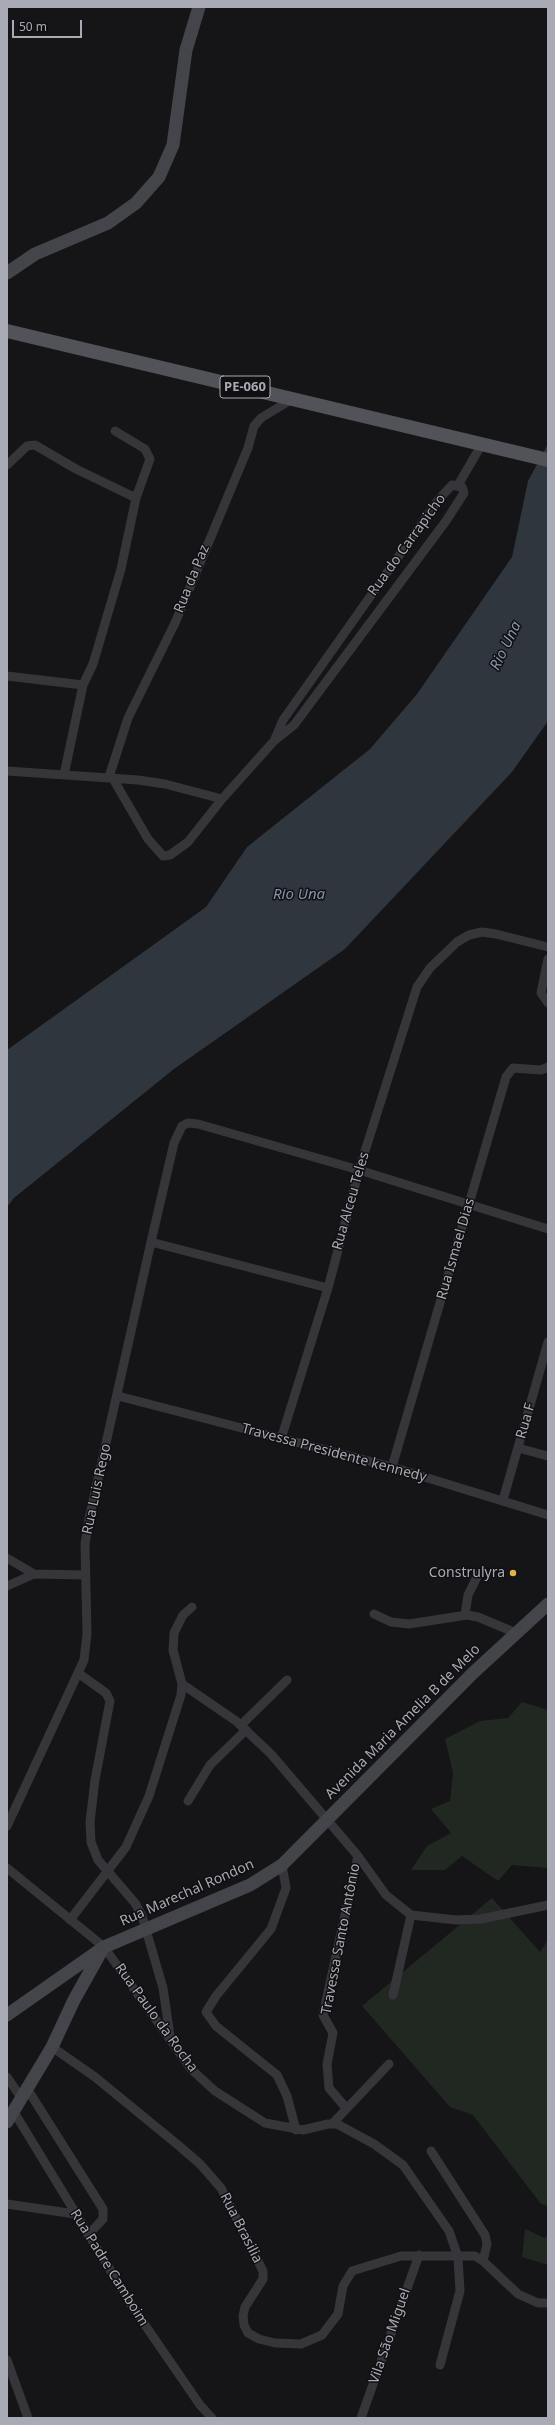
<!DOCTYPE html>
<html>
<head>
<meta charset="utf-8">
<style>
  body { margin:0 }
  #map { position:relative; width:555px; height:2425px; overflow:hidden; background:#151416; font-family:"Noto Sans",sans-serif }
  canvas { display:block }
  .frame { position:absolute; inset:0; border:8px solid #a8abb5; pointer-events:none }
  .scale { position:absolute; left:12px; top:20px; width:70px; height:18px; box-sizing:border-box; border:2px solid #a8abb5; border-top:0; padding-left:5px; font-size:12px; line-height:14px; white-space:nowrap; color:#a8abb5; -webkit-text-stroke:3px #100f11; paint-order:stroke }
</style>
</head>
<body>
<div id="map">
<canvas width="555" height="2425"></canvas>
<div class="frame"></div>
<div class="scale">50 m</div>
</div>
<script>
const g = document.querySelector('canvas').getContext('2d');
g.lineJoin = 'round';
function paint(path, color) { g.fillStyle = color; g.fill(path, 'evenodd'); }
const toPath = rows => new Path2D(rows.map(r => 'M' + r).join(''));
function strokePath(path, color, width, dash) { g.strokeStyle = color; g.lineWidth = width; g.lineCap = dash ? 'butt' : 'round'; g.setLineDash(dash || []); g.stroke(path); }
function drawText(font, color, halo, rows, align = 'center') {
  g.font = font + ' "Noto Sans",sans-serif'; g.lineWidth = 3; g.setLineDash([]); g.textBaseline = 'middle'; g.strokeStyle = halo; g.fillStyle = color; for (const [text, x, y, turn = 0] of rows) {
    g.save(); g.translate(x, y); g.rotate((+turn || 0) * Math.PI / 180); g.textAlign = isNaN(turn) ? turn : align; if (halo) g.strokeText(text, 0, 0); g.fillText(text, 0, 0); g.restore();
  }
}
const green = toPath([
  [522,1702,548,1710,548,1868,512,1865,498,1881,462,1856,445,1870,411,1870,427,1846,451,1833,431,1809,450,1801,453,1773,445,1739,480,1721,508,1718],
  [492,1898,540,1952,548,1940,548,2206,541,2204,473,2115,450,2107,362,2006],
  [525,2229,545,2238,548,2233,548,2265,522,2257]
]);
const water = toPath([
  [548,444,548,721,512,772,345,949,174,1069,14,1198,7,1207,7,1050,206,907,247,847,370,749,417,694,512,557,528,481]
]);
const street = toPath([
  [7,465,27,446,35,445,76,469,136,498],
  [458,485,482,444],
  [7,676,83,685],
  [7,771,138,780,165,784,222,799,274,741,294,725,446,521,464,493,462,487,452,485,439,499,283,720,274,741],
  [64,775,83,685,93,664,121,569,136,498,150,459,145,449,115,431],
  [109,777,128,718,175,623,248,448,254,426,261,418,294,398],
  [112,777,148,839,163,856,170,855,188,842,222,799],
  [548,959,541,993,548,1003],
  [151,1242,328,1288],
  [118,1396,392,1467,548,1515],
  [281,1439,328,1288,359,1170,417,987,430,968,457,942,469,935,482,932,496,934,548,947],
  [518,1448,548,1456],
  [392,1467,506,1077,513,1068,541,1070,548,1067],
  [503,1500,548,1342],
  [7,1558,34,1574],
  [7,1586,34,1574,84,1575],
  [374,1614,391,1622,409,1624,467,1615,478,1617,516,1633],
  [465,1615,468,1595,478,1575],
  [78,1673,106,1693,110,1701,95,1780,90,1822,91,1842,98,1860,135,1903,142,1916,163,1988,170,2036],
  [182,1684,236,1721,271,1754,358,1856,386,1895,411,1915,456,1920,481,1919,548,1905],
  [241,1725,287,1680],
  [188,1801,210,1765,246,1730],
  [7,1826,84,1660,87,1634,85,1544,89,1519,151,1242,174,1143,182,1126,188,1123,198,1124,359,1170,548,1229],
  [282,1865,286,1888,271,1929,216,1996,206,2012,216,2026,277,2075,287,2096,296,2130],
  [7,1868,104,1947,191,2069,215,2091,265,2123,303,2130,328,2124,337,2124,374,2144,403,2165,449,2231,458,2257,460,2291,440,2365],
  [70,1920,126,1847,149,1796,181,1695,182,1684,173,1650,174,1633,183,1615,192,1607],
  [393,1995,411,1915],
  [52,2047,95,2077,178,2145,200,2164,221,2188,263,2271,263,2279,245,2307,243,2316,244,2325,248,2333,259,2339,275,2343,301,2344,322,2335,338,2314,343,2286,352,2271,401,2256,475,2256,483,2261,518,2294,538,2303,548,2303],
  [7,2077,22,2099],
  [28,2090,103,2209,103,2219,88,2235],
  [346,2108,329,2088,327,2064,333,2033,323,2015,358,1856],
  [14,2112,134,2309,200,2405,212,2418],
  [332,2124,389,2064],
  [431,2151,485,2235,487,2244,483,2261],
  [7,2204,75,2214],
  [7,2360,28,2418],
  [361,2418,419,2255]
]);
const secondary = toPath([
  [7,273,35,254,108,223,136,203,159,177,173,145,186,50,199,7],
  [7,2015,104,1947,250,1885,282,1865,473,1673,548,1604],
  [7,2122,52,2047,74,2000,102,1950]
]);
const primary = toPath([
  [7,331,548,460]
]);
const markers = [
  [513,1573,4,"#ddb545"]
];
const shields = [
  [245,387,50]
];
const shieldNames = [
  ["PE-060",245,387]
];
const streetNames = [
  ["Rua do Carrapicho",407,545,-54],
  ["Rua da Paz",192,579,-68],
  ["Rua Alceu Teles",351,1201,-74],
  ["Rua Ismael Dias",456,1249,-74],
  ["Rua F",526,1421,-74],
  ["Travessa Presidente kennedy",334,1453,15],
  ["Rua Luis Rego",97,1489,-78],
  ["Avenida Maria Amelia B de Melo",403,1722,-45],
  ["Rua Marechal Rondon",187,1893,-24],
  ["Travessa Santo Antônio",341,1939,-79],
  ["Rua Paulo da Rocha",156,2018,54],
  ["Rua Brasilia",241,2228,63],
  ["Rua Padre Camboim",109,2268,58],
  ["Vila São Miguel",390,2336,-71]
];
const poiNames = [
  ["Construlyra",505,1573]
];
const waterNames = [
  ["Rio Una",506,646,-64],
  ["Rio Una",299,895]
];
paint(green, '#212822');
paint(water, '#2f363d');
strokePath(street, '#36363a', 9);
strokePath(secondary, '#44454a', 13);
strokePath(primary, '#525359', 14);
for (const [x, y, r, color] of markers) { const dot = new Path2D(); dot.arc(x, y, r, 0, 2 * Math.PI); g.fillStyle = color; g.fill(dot); strokePath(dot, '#100f11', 1.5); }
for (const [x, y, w] of shields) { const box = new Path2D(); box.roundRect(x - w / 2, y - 11, w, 22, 3); g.fillStyle = '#100f11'; g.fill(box); strokePath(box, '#a8abb5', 1); }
drawText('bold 13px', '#a8abb5', null, shieldNames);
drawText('14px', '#a8abb5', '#100f11', streetNames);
drawText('14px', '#a8abb5', '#100f11', poiNames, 'right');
drawText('italic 15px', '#8295ac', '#100f11', waterNames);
</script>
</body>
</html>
